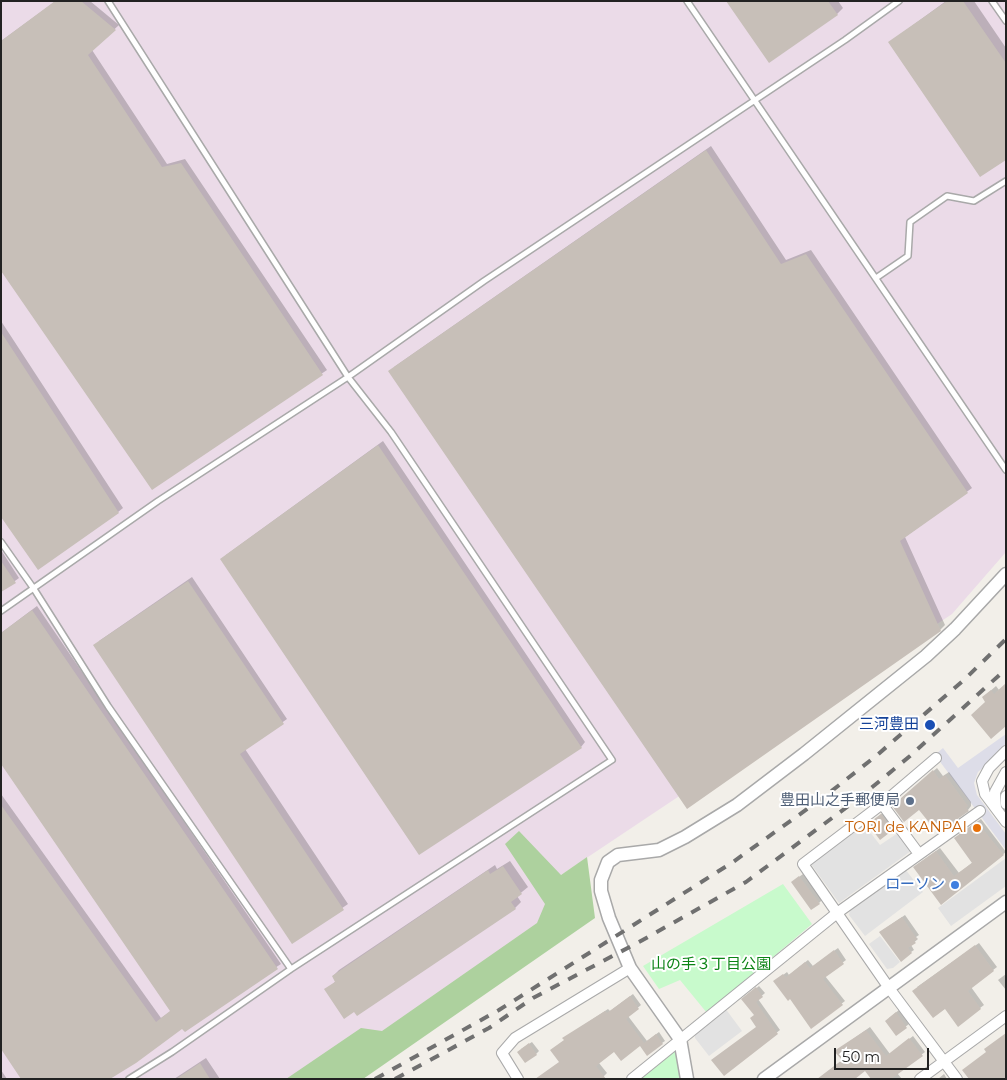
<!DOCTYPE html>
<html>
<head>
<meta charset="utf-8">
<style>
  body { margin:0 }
  #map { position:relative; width:1007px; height:1080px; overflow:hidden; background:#f2efe9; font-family:Montserrat,sans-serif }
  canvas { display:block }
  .frame { position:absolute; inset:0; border:2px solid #222; pointer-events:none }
  .scale { position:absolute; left:834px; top:1048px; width:95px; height:22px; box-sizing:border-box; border:2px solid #222; border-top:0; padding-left:6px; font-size:15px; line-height:18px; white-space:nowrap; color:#222; -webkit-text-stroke:4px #fff; paint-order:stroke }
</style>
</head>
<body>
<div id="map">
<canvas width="1007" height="1080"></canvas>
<div class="frame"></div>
<div class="scale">50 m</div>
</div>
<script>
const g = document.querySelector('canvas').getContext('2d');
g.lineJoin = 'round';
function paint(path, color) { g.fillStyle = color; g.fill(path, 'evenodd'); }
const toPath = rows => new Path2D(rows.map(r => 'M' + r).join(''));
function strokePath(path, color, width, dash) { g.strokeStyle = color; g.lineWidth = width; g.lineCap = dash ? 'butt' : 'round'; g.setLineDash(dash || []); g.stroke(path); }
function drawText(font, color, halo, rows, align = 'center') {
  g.font = font + ' Montserrat,"Noto Sans JP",sans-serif'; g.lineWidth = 4; g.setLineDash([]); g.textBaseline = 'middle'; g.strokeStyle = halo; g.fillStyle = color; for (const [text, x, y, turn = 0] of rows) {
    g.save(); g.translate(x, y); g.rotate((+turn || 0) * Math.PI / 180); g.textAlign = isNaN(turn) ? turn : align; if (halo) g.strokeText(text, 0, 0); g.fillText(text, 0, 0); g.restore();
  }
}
const industrial = toPath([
  [1,1,1006,1,1006,552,952,614,561,875,583,924,332,1079,1,1079]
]);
const forest = toPath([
  [519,831,561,875,587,857,595,918,363,1079,286,1079,361,1028,382,1031,537,923,545,904,505,844]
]);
const park = toPath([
  [783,884,812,924,707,1013,680,980,659,989,643,966],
  [677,1048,681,1079,640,1079]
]);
const parking = toPath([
  [863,823,880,845,898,833,911,851,839,903,811,864],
  [1006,858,1006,886,951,926,938,908],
  [905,869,923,892,865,936,849,915,850,910],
  [880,936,900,962,893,968,887,969,869,944],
  [725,1008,742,1031,709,1056,695,1038,695,1032]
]);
const plaza = toPath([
  [1006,734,1006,747,978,772,974,783,977,795,1006,834,1006,850,935,755,943,748,958,768]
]);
const shadow = toPath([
  [56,1,90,1,119,25,92,50,167,164,185,159,327,370,152,488,1,269,1,41],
  [727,1,838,1,843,8,837,14],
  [946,1,974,1,1006,48,1006,159,890,42],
  [711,146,786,260,811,250,972,488,905,537,945,625,940,630,394,367],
  [1,321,123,508,118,512,1,515],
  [383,441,585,742,581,747,226,555],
  [1,550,19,578,1,591],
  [192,577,287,719,245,749,348,904,293,942,99,641],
  [37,606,281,964,183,1027,1,1047,1,794,161,1018,171,1011,1,633],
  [996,686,999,690,987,702,988,693],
  [937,768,943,776,949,772,971,802,971,806,968,810,946,825,919,808,897,802],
  [884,812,895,826,892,829,872,821],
  [981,819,1006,852,941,903,918,864,940,848,959,873,973,862,959,834],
  [510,861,528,887,517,896,521,902,515,908,326,990,336,981,333,976,339,970,495,865,497,869],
  [803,874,822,900,819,903,795,880],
  [905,915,919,935,916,937,918,939,911,945,914,950,911,952,880,932],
  [979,943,997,967,971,987,984,1005,980,1008,945,1008,917,987],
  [838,948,846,960,825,976,845,1001,811,1027,778,979,787,972,789,975,808,960,813,966],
  [1006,974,1006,990,998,980],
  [759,986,765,993,758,999,780,1030,724,1074,757,1027,755,1015,746,997],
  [633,994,641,1005,628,1016,647,1041,659,1032,665,1041,662,1043,640,1045,614,1051,599,1063,607,1073,601,1079,560,1062,567,1036,608,1009,610,1011],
  [899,1010,909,1024,896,1034,889,1018],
  [870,1027,890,1054,913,1036,925,1052,897,1073,902,1079,872,1079,865,1069,843,1060,836,1051],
  [532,1042,539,1051,536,1054,521,1049],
  [206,1058,220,1079,174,1079],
  [1,1070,7,1079,1,1079],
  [944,1074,947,1079,938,1079]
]);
const building = toPath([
  [55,1,81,1,116,30,88,55,162,167,181,163,323,375,152,490,1,271,1,41],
  [726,1,828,1,838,15,769,63],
  [947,1,963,1,1006,63,1006,160,980,177,888,42],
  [706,150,781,264,806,254,968,493,900,541,941,631,687,809,388,371],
  [1,332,119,513,38,570,1,517],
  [378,445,582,748,419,855,220,559],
  [1,561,16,583,1,592],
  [188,581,284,724,240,754,344,910,292,944,93,645],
  [32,610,278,969,185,1032,182,1029,136,1063,110,1079,21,1079,1,1049,1,805,156,1022,170,1011,1,764,1,633],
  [1006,683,1006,726,991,739,971,715,985,702,982,697,991,690,994,694],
  [933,770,939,779,945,775,968,806,966,808,969,811,946,827,944,825,936,831,919,810,904,822,892,806],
  [881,814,893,830,880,840,868,824],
  [977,822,1004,855,941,905,913,867,936,851,954,876,972,863,954,838],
  [503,866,522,894,511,902,516,909,357,1016,354,1012,344,1019,324,989,335,982,332,976,488,870,490,874],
  [799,876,820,904,811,910,791,882],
  [902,917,917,939,914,941,916,943,908,948,912,953,901,962,879,932],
  [975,945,994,971,968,991,981,1009,958,1027,945,1009,933,1018,912,991],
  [834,950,844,964,823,979,843,1005,811,1029,790,999,788,1001,773,981,783,974,786,977,805,962,810,968],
  [756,987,763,997,756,1002,778,1034,724,1076,711,1060,756,1027,750,1018,754,1015,741,999],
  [630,996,639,1009,626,1019,644,1043,656,1034,663,1044,647,1056,640,1046,621,1061,614,1052,596,1066,606,1079,535,1079,559,1062,550,1050,564,1040,562,1038,605,1011,607,1013],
  [896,1012,907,1028,896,1036,885,1021],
  [866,1030,886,1056,909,1038,923,1056,891,1079,871,1079,865,1071,855,1079,817,1079,842,1060,834,1051],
  [1006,1033,1006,1079,969,1079,962,1070,986,1052,984,1049],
  [529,1043,537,1055,525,1063,517,1052],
  [200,1063,210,1079,176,1079]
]);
const service = toPath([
  [108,1,348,377,391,432,612,760,291,969,172,1052,129,1079],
  [687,1,1006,470],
  [992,1,1006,21],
  [876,278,908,256,910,222,947,196,974,201,1006,181],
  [1,542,34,589,108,706,291,969],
  [1,611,158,501,348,377,484,281,845,40,899,1]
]);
const minor = toPath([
  [1006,751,989,768,982,781,985,794,1006,822],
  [936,758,882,804,803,864,889,988,957,1079],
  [1006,796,1006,804],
  [882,804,919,854],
  [996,808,995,792,1006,772],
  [518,1079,502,1053,515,1038,630,968],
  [632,1079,837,913,980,811],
  [920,1079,1006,1016]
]);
const tertiary = toPath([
  [687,1079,680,1039,630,968,609,918,601,891,601,880,608,862,618,855,659,850,685,837,737,805,804,754,926,656,955,629,1006,574],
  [764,1079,1006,902]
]);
const rail = toPath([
  [375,1079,499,1010,733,862,824,797,876,756,965,679,1006,639],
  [395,1079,489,1028,533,998,639,942,746,882,859,798,910,756,1006,669]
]);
const markers = [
  [930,725,6,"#1a4fb4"],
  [910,801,5,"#5c6f8a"],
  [977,828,5,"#e8710a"],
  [955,885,5,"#3f7fe0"]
];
const transitNames = [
  ["三河豊田",919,725]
];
const serviceNames = [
  ["豊田山之手郵便局",900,801]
];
const foodNames = [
  ["TORI de KANPAI",967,828]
];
const shopNames = [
  ["ローソン",945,885]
];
const parkNames = [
  ["山の手３丁目公園",711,965]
];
paint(industrial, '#ebdbe8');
paint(forest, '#add19e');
paint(park, '#c8facc');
paint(parking, '#e2e2e2');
paint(plaza, '#dddde8');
paint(shadow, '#0003');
paint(building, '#c7bfb8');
strokePath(service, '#a9a9a9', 8);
strokePath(minor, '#a9a9a9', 12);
strokePath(tertiary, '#a9a9a9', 15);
strokePath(service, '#fff', 5);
strokePath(minor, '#fff', 10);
strokePath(tertiary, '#fff', 12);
strokePath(rail, '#707070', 4, [10, 10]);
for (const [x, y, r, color] of markers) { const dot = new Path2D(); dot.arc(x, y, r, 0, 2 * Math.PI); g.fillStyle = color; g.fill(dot); strokePath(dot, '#fff', 2); }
drawText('15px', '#164399', '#fff', transitNames, 'right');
drawText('15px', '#4e5e75', '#fff', serviceNames, 'right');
drawText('15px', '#c56008', '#fff', foodNames, 'right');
drawText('15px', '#366cbe', '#fff', shopNames, 'right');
drawText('15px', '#0c8416', '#fff', parkNames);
</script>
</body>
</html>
